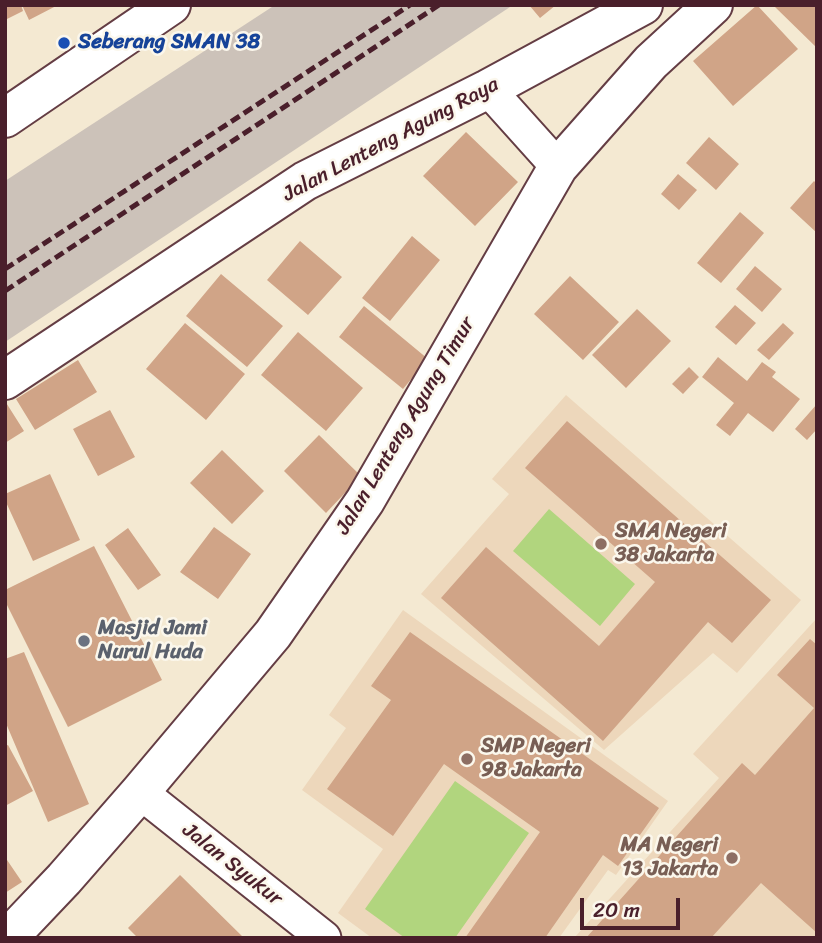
<!DOCTYPE html>
<html>
<head>
<meta charset="utf-8">
<style>
  body { margin:0 }
  #map { position:relative; width:822px; height:943px; overflow:hidden; background:#f4e9d2; font-family:Sriracha,sans-serif }
  canvas { display:block }
  .frame { position:absolute; inset:0; border:7px solid #4a1f2b; pointer-events:none }
  .scale { position:absolute; left:580px; top:898px; width:100px; height:32px; box-sizing:border-box; border:4px solid #4a1f2b; border-top:0; padding-left:9px; font-size:21px; line-height:24px; white-space:nowrap; color:#4a1f2b; -webkit-text-stroke:5px #fbf7ec; paint-order:stroke }
</style>
</head>
<body>
<div id="map">
<canvas width="822" height="943"></canvas>
<div class="frame"></div>
<div class="scale">20 m</div>
</div>
<script>
const g = document.querySelector('canvas').getContext('2d');
g.lineJoin = 'round';
function paint(path, color) { g.fillStyle = color; g.fill(path, 'evenodd'); }
const toPath = rows => new Path2D(rows.map(r => 'M' + r).join(''));
function strokePath(path, color, width, dash) { g.strokeStyle = color; g.lineWidth = width; g.lineCap = dash ? 'butt' : 'round'; g.setLineDash(dash || []); g.stroke(path); }
function drawText(font, color, halo, rows, align = 'center') {
  g.font = font + ' Sriracha,sans-serif'; g.lineWidth = 5; g.setLineDash([]); g.textBaseline = 'middle'; g.strokeStyle = halo; g.fillStyle = color; for (const [text, x, y, turn = 0] of rows) {
    g.save(); g.translate(x, y); g.rotate((+turn || 0) * Math.PI / 180); g.textAlign = isNaN(turn) ? turn : align; if (halo) g.strokeText(text, 0, 0); g.fillText(text, 0, 0); g.restore();
  }
}
const built = toPath([
  [566,395,801,600,737,673,713,653,604,750,421,594,509,494,492,479],
  [403,610,668,801,616,875,608,870,559,938,372,938,338,913,383,849,302,790,346,728,329,715],
  [817,618,817,938,574,938,719,778,693,754]
]);
const industrial = toPath([
  [275,5,513,5,5,342,5,181]
]);
const green = toPath([
  [549,509,635,584,600,626,513,551],
  [455,781,529,833,455,938,405,938,365,909]
]);
const building = toPath([
  [5,5,21,5,23,11,5,20],
  [22,5,58,5,29,20],
  [529,5,556,5,540,18],
  [757,5,798,49,733,106,693,61],
  [777,5,817,5,817,48,775,7],
  [466,132,518,182,475,226,423,176],
  [709,137,739,164,716,190,686,163],
  [678,174,697,190,679,210,661,194],
  [814,181,817,184,817,233,790,208],
  [740,212,764,233,721,283,697,263],
  [412,236,440,260,390,321,362,298],
  [300,241,342,277,308,315,267,280],
  [755,266,782,289,762,312,736,289],
  [221,274,283,326,247,367,186,316],
  [570,276,619,322,583,360,534,314],
  [735,305,756,323,736,345,715,327],
  [364,306,428,359,403,389,339,337],
  [637,309,671,341,626,388,592,355],
  [185,323,245,374,206,420,146,369],
  [783,323,794,333,769,360,757,350],
  [298,332,363,388,326,431,261,375],
  [718,357,747,381,762,362,776,372,772,377,800,399,773,432,748,413,730,436,716,425,734,403,702,377],
  [78,360,97,392,35,430,16,399],
  [689,367,699,377,683,394,672,384],
  [5,401,24,431,5,443],
  [817,404,817,429,807,440,795,429],
  [110,410,135,457,98,476,73,429],
  [567,421,771,600,732,643,708,622,603,741,441,598,486,547,599,646,655,582,525,468],
  [319,435,361,476,326,513,284,471],
  [222,450,264,491,232,524,190,483],
  [50,474,80,540,33,561,5,500,5,494],
  [214,527,251,554,218,599,180,572],
  [128,528,161,575,138,590,105,545],
  [94,546,162,680,68,727,5,601,5,590],
  [410,632,659,808,618,866,603,855,545,938,465,938,540,832,444,764,393,836,327,789,391,700,371,686],
  [810,639,817,645,817,933,761,883,711,938,586,938,742,763,755,775,814,708,777,675],
  [24,652,89,804,48,822,5,721,5,659],
  [8,745,33,791,5,806,5,746],
  [5,857,22,882,5,893],
  [180,875,244,938,138,938,128,928]
]);
const street = toPath([
  [488,89,558,167],
  [140,792,324,938]
]);
const secondary = toPath([
  [8,938,64,879,140,792,273,634,365,501,558,167,651,62,713,5]
]);
const primary = toPath([
  [5,118,171,5],
  [5,380,305,181,488,89,643,5]
]);
const rail = toPath([
  [5,269,410,5],
  [5,291,439,5]
]);
const markers = [
  [64,43,7,"#1a4fb4"],
  [601,544,7,"#8d6e63"],
  [84,641,7,"#6b7280"],
  [467,759,7,"#8d6e63"],
  [732,858,7,"#8d6e63"]
];
const transitNames = [
  ["Seberang SMAN 38",78,43]
];
const streetNames = [
  ["Jalan Lenteng Agung Raya",391,140,-28],
  ["Jalan Lenteng Agung Timur",406,426,-59],
  ["Jalan Syukur",232,865,38]
];
const educationNames = [
  ["SMA Negeri",615,532],
  ["38 Jakarta",615,556],
  ["SMP Negeri",481,747],
  ["98 Jakarta",481,771],
  ["MA Negeri",718,846,"right"],
  ["13 Jakarta",718,870,"right"]
];
const worshipNames = [
  ["Masjid Jami",98,629],
  ["Nurul Huda",98,653]
];
paint(built, '#edd7bb');
paint(industrial, '#ccc2b9');
paint(green, '#b1d57e');
paint(building, '#d0a487');
strokePath(street, '#643d44', 37);
strokePath(secondary, '#643d44', 42);
strokePath(primary, '#643d44', 42);
strokePath(street, '#fff', 33);
strokePath(secondary, '#fff', 38);
strokePath(primary, '#fff', 38);
strokePath(rail, '#4a1f2b', 5, [10, 5]);
for (const [x, y, r, color] of markers) { const dot = new Path2D(); dot.arc(x, y, r, 0, 2 * Math.PI); g.fillStyle = color; g.fill(dot); strokePath(dot, '#fbf7ec', 2.5); }
drawText('bold 21px', '#164399', '#fbf7ec', transitNames, 'left');
drawText('21px', '#4a1f2b', '#fbf7ec', streetNames);
drawText('bold 21px', '#785e54', '#fbf7ec', educationNames, 'left');
drawText('bold 21px', '#5b616d', '#fbf7ec', worshipNames, 'left');
</script>
</body>
</html>
